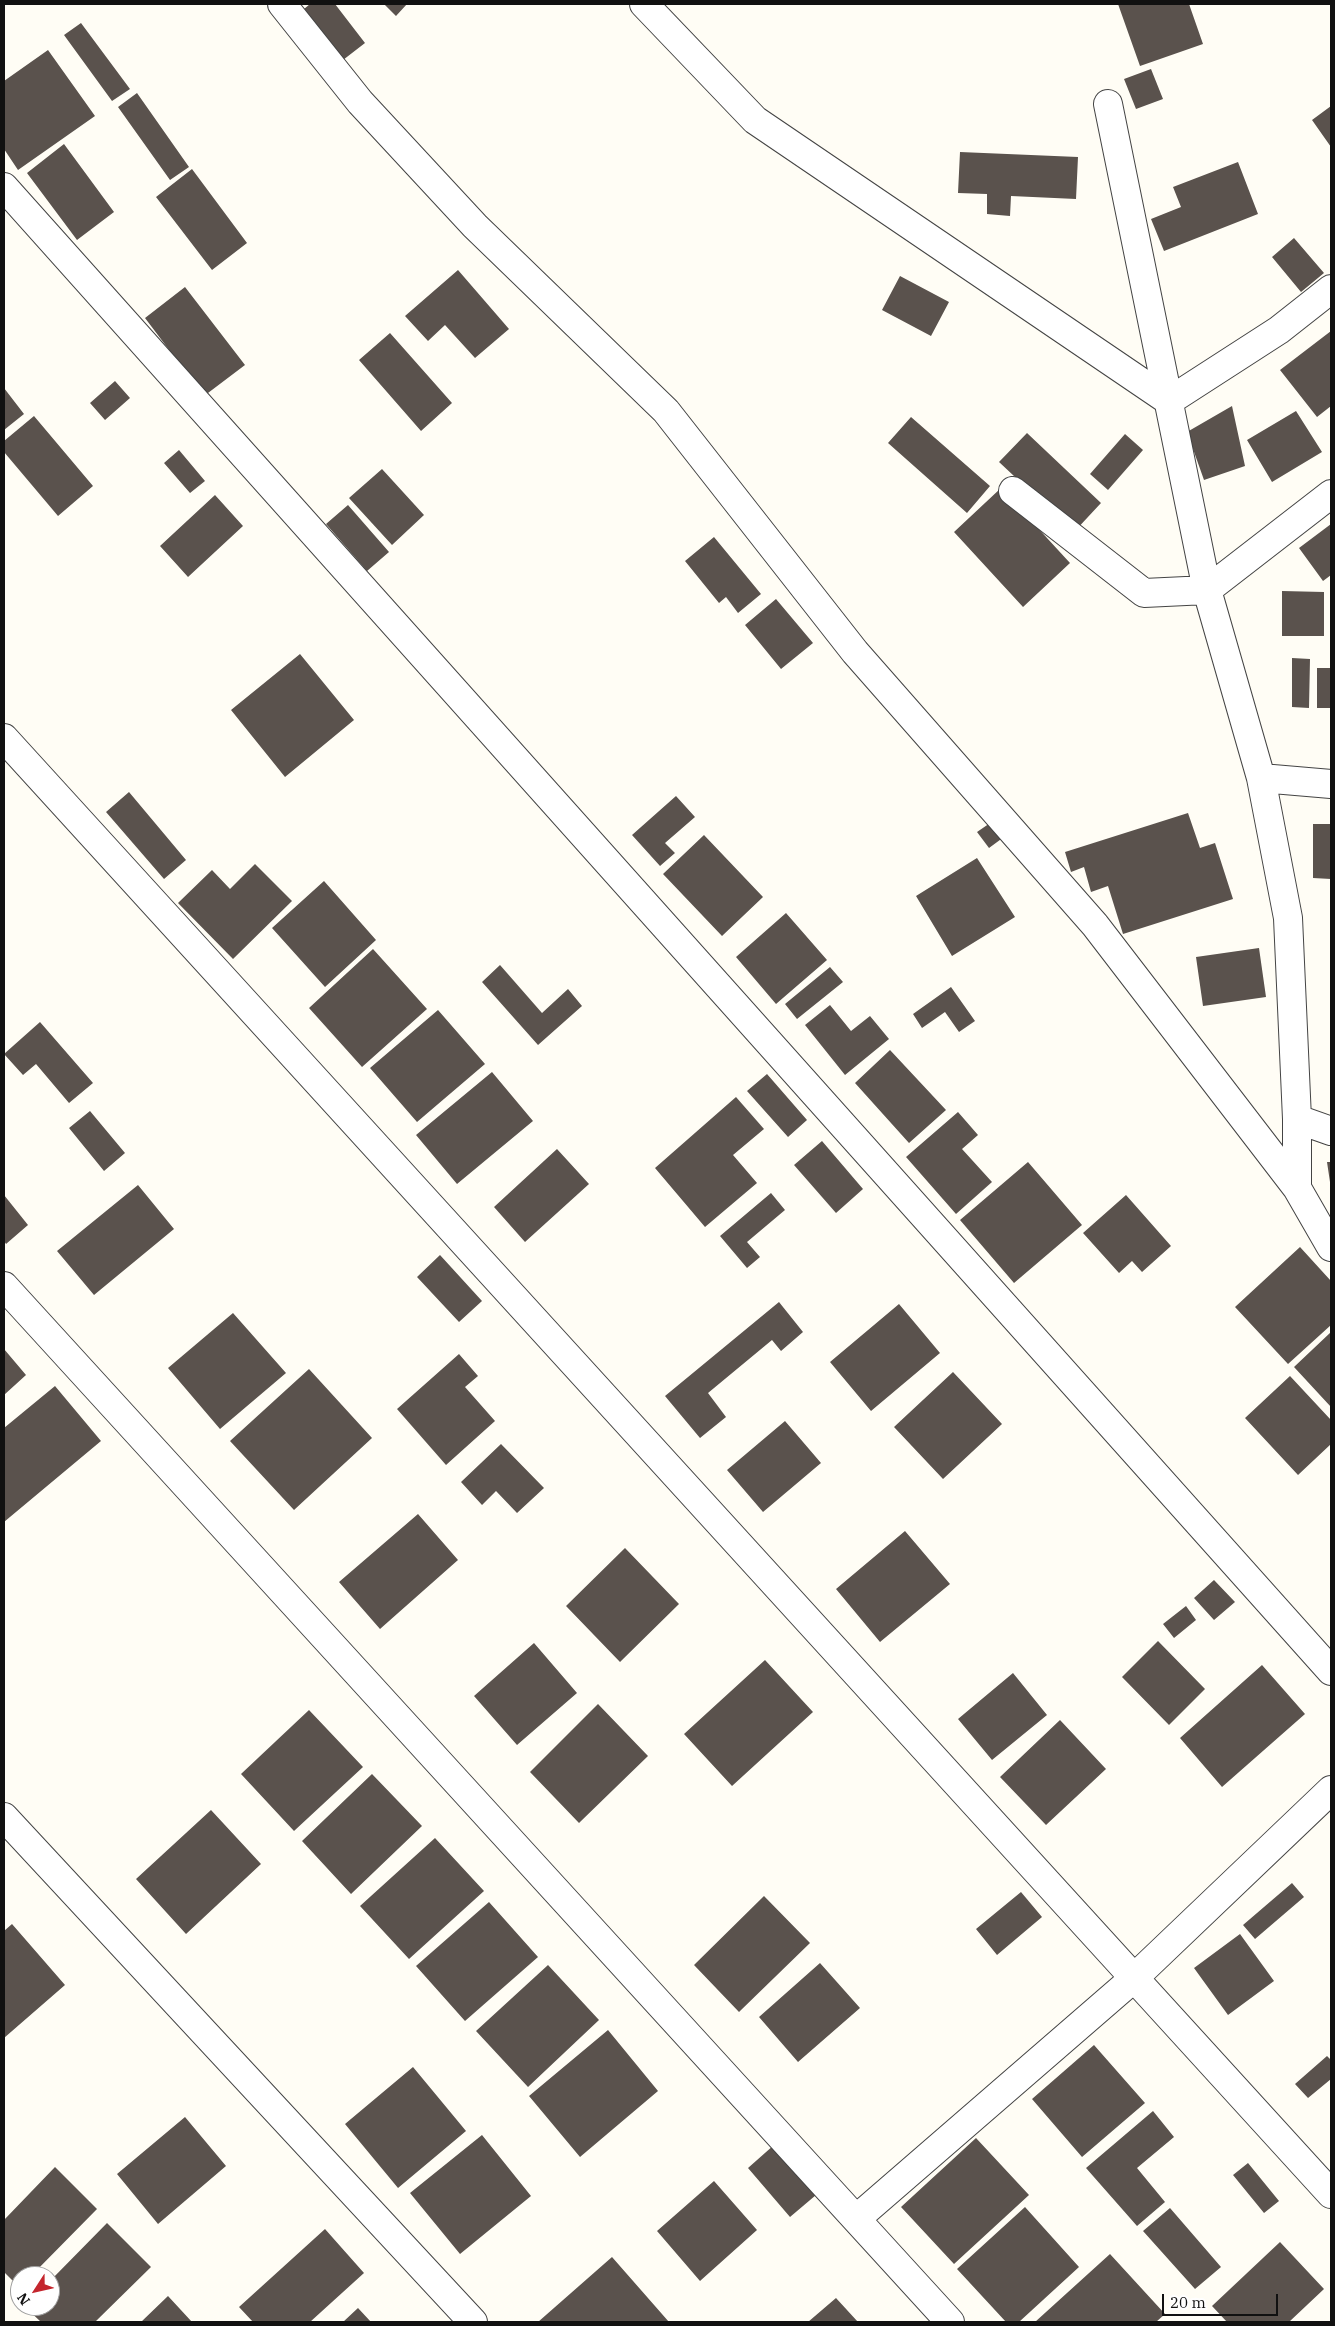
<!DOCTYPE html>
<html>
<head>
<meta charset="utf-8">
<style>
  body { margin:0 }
  #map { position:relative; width:1335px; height:2326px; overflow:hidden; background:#fffdf5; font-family:"IBM Plex Serif",serif }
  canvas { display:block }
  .frame { position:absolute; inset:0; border:5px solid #111; pointer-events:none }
  .north { position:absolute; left:10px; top:2266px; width:50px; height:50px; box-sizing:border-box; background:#fff; border:1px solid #a0a0a0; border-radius:50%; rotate:235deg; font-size:14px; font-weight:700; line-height:20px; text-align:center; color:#111 }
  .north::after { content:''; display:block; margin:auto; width:18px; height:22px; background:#c4262e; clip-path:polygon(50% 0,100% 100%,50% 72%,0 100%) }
  .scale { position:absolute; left:1162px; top:2294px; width:116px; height:22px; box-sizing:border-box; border:2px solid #111; border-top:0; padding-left:6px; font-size:15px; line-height:18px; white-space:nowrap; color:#111; -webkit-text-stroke:4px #fff; paint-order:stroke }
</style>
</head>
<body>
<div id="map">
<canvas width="1335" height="2326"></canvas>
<div class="frame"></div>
<div class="north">N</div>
<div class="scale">20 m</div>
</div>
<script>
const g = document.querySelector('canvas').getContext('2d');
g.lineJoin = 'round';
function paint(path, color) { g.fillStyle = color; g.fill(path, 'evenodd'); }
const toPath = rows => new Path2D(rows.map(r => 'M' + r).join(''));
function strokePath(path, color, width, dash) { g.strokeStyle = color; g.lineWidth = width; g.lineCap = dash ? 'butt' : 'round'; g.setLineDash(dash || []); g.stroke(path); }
const building = toPath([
  [310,4,335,4,365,43,343,60,304,9],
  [384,4,407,4,396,16],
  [1118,4,1189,4,1203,44,1140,66],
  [81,23,130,89,112,101,64,35],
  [48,50,95,116,18,170,4,149,4,81],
  [1151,69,1163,99,1136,109,1124,79],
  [137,93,189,167,170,180,118,107],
  [1331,106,1331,147,1312,120],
  [64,144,114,212,77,240,27,173],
  [960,152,1078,157,1076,199,1011,196,1010,216,987,214,987,194,958,193],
  [1238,162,1258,214,1164,251,1151,219,1181,207,1173,187],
  [192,169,247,243,212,270,156,197],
  [1294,238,1324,273,1301,292,1272,257],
  [458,270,509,329,475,358,445,325,428,341,405,316],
  [900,276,949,302,931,336,882,310],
  [185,287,245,365,204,396,145,318],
  [1331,331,1331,406,1317,417,1280,370],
  [390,333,452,403,421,431,359,360],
  [115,381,130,398,105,420,90,403],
  [4,388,24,414,4,430],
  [1232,406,1245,466,1204,480,1187,432],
  [1296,411,1322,452,1272,482,1247,440],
  [34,416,93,486,58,516,4,452,4,441],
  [911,417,990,486,967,513,888,443],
  [1027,433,1101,503,1074,532,999,462],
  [1125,434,1143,450,1108,490,1090,474],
  [179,450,205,481,190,493,164,463],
  [382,469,424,515,392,545,349,498],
  [1001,488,1070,563,1023,607,954,532],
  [215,495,243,526,188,577,160,546],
  [348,505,389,552,367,571,326,524],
  [1331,524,1331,575,1323,581,1299,548],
  [714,537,761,594,738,613,726,597,719,603,685,561],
  [1282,591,1324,592,1324,636,1282,636],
  [776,599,813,643,781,669,745,625],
  [300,654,354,720,285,777,231,710],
  [1292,658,1310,659,1309,708,1292,707],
  [1317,668,1331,668,1331,708,1317,708],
  [129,792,186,860,164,879,106,812],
  [676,796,695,817,665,843,675,853,660,866,632,835],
  [1188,813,1200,848,1215,843,1233,899,1123,934,1108,886,1091,892,1084,867,1071,872,1065,852],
  [996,819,1008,834,989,848,977,832],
  [1313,824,1331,824,1331,879,1313,878],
  [704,835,763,897,722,936,663,874],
  [977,858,1015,917,952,956,916,896],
  [255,864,292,901,233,959,178,903,212,870,230,889],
  [324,881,376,940,325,987,272,928],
  [786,913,827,960,776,1004,736,957],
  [1259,948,1266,997,1203,1006,1196,957],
  [373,949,427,1009,362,1067,309,1008],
  [500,965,542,1013,568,989,582,1006,538,1045,482,982],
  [830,967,843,982,797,1019,785,1004],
  [951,987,975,1021,959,1032,945,1012,922,1028,913,1014],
  [830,1005,851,1031,870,1016,889,1039,845,1075,805,1025],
  [438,1010,485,1064,417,1122,370,1068],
  [40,1022,93,1083,69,1103,36,1064,23,1075,4,1054],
  [890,1050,946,1110,909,1143,855,1083],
  [492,1072,533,1121,457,1184,416,1135],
  [767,1074,807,1120,788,1137,747,1091],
  [736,1097,764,1129,733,1155,757,1183,705,1227,655,1168],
  [90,1111,125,1153,104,1171,69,1128],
  [958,1112,978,1135,962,1149,992,1182,956,1214,906,1157],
  [822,1141,863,1189,836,1213,794,1165],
  [557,1149,589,1184,525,1242,494,1207],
  [1028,1162,1082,1225,1014,1283,960,1220],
  [1327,1162,1331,1162,1331,1182,1330,1182],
  [138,1185,174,1229,94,1295,57,1251],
  [771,1193,785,1210,747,1242,760,1257,747,1268,720,1236],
  [4,1195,28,1225,6,1244,4,1241],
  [1126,1195,1171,1246,1142,1272,1132,1261,1119,1273,1083,1233],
  [1300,1247,1331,1281,1331,1325,1288,1364,1235,1307],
  [440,1255,482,1301,459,1322,417,1277],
  [779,1302,803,1332,781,1351,772,1340,708,1393,726,1417,700,1438,665,1396],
  [899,1304,940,1353,871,1411,830,1362],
  [233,1313,286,1373,220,1429,168,1368],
  [1331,1332,1331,1407,1294,1367],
  [4,1349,26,1375,4,1395],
  [459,1354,478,1376,465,1387,495,1421,446,1465,397,1409],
  [309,1369,372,1438,294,1510,230,1441],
  [953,1372,1002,1424,943,1479,894,1427],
  [1290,1376,1331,1420,1331,1444,1298,1475,1245,1418],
  [55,1386,101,1441,4,1522,4,1428],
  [785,1421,821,1463,763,1512,727,1470],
  [501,1444,544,1488,517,1513,496,1491,482,1505,461,1482],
  [418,1514,458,1560,380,1629,339,1582],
  [905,1531,950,1584,880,1642,836,1589],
  [625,1548,679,1604,620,1662,566,1606],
  [1214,1580,1235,1602,1214,1620,1194,1598],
  [1186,1606,1196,1620,1174,1638,1163,1624],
  [1158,1641,1205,1689,1169,1725,1122,1677],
  [534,1643,577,1693,517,1745,474,1696],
  [765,1660,813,1712,732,1786,684,1734],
  [1262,1665,1305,1714,1222,1787,1180,1738],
  [1013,1673,1047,1715,992,1760,958,1719],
  [598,1704,648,1756,579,1823,530,1772],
  [309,1710,363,1767,294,1831,241,1774],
  [1060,1720,1106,1769,1046,1825,1000,1777],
  [372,1774,422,1826,351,1894,302,1841],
  [211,1810,261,1864,186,1934,136,1879],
  [435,1838,484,1891,409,1959,360,1906],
  [1292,1883,1304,1897,1255,1939,1243,1925],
  [1021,1892,1042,1917,997,1955,976,1929],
  [764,1896,810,1943,739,2012,694,1965],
  [489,1902,538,1957,465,2021,416,1966],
  [12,1924,65,1985,4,2038,4,1931],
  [1240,1934,1274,1981,1228,2015,1194,1968],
  [820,1963,860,2008,798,2062,759,2017],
  [548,1965,599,2020,528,2087,476,2031],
  [608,2030,658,2091,580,2157,529,2096],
  [1094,2045,1145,2103,1082,2157,1032,2099],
  [1327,2056,1331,2060,1331,2079,1308,2098,1295,2084],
  [413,2067,466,2131,398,2188,345,2124],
  [1153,2111,1174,2137,1137,2168,1165,2202,1137,2226,1086,2168],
  [185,2117,226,2166,158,2224,117,2174],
  [482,2135,531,2196,460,2254,410,2193],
  [976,2138,1029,2195,954,2264,901,2207],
  [774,2145,816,2195,790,2217,748,2168],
  [1248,2163,1279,2201,1264,2213,1233,2175],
  [55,2167,97,2209,31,2276,20,2276,20,2288,4,2272,4,2220],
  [714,2181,757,2230,700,2281,657,2231],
  [1025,2207,1079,2267,1019,2322,1006,2322,957,2269],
  [1170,2208,1221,2267,1195,2289,1143,2231],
  [107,2223,151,2267,95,2322,41,2322,24,2306,50,2306,50,2281],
  [325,2229,364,2273,310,2322,253,2322,239,2307],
  [1280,2242,1324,2289,1289,2322,1227,2322,1212,2306],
  [1110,2254,1165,2314,1156,2322,1035,2322],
  [612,2257,669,2322,538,2322],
  [168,2296,192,2322,141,2322],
  [836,2298,858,2322,808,2322],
  [358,2308,371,2322,343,2322]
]);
const minor = toPath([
  [282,4,360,102,475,226,666,411,855,652,1095,925,1297,1188,1331,1247],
  [644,4,755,120,1169,401,1279,330,1331,289],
  [1108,104,1207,590,1261,778,1288,918,1297,1119,1297,1188],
  [4,187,1331,1671],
  [1013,491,1144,593,1207,590,1331,494],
  [4,738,1331,2194],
  [1261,778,1331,784],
  [1297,1119,1331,1131],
  [4,1286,950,2322],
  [4,1817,473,2322],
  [856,2219,1133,1979,1331,1790]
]);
paint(building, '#5a524d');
strokePath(minor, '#444', 30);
strokePath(minor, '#fff', 28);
</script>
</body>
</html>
